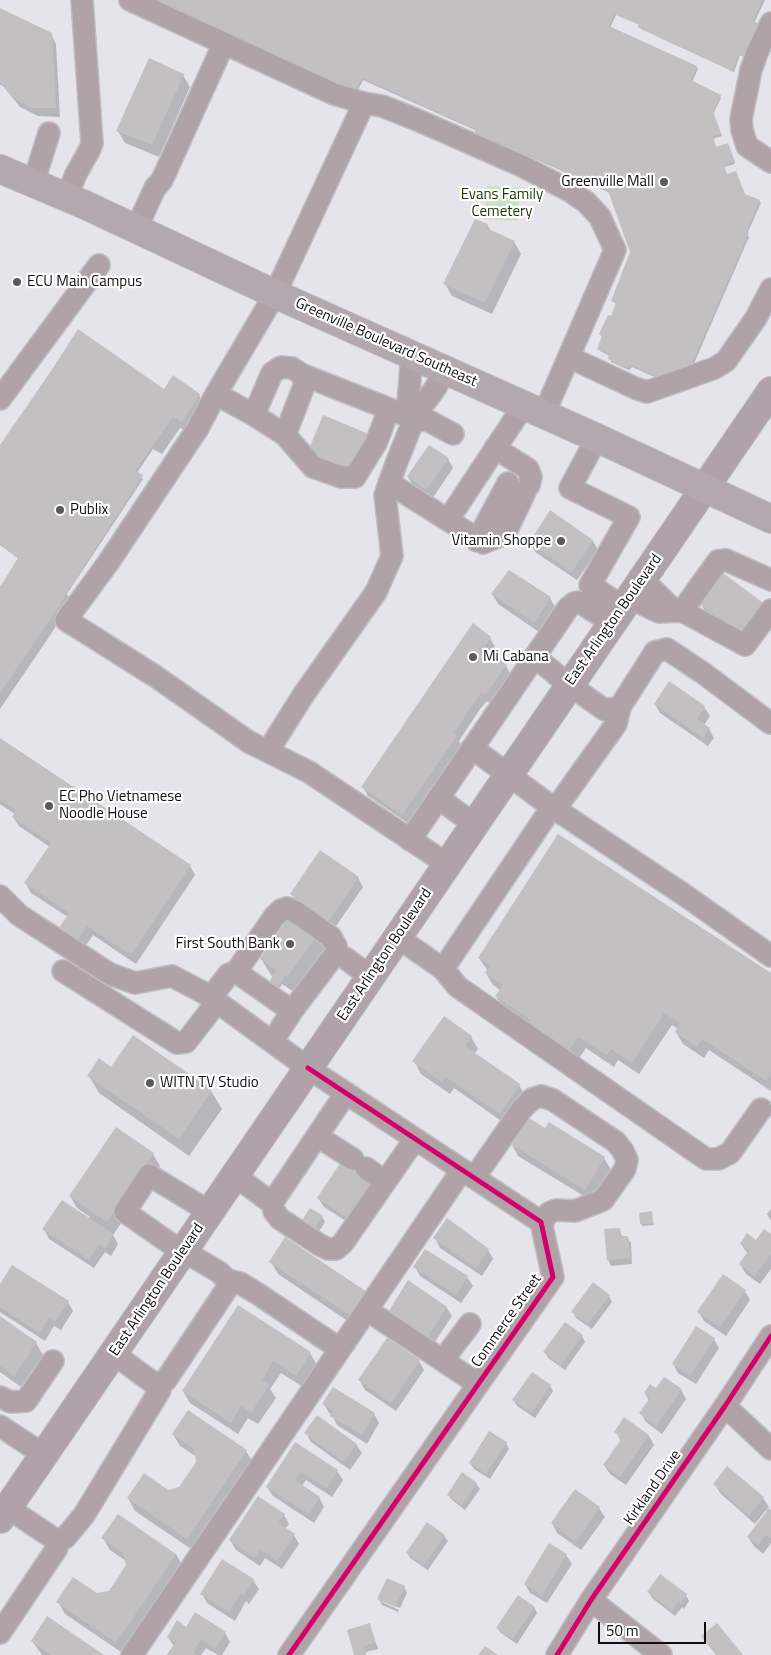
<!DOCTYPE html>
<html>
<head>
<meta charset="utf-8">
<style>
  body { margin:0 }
  #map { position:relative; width:771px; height:1655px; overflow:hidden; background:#e4e4ea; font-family:"Titillium Web",sans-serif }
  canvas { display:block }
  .scale { position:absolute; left:598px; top:1622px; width:108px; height:22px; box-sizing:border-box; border:2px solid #0f0f13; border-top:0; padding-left:6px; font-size:15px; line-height:18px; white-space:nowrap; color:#0f0f13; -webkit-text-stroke:4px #fff; paint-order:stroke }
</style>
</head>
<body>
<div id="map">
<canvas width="771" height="1655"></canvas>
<div class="scale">50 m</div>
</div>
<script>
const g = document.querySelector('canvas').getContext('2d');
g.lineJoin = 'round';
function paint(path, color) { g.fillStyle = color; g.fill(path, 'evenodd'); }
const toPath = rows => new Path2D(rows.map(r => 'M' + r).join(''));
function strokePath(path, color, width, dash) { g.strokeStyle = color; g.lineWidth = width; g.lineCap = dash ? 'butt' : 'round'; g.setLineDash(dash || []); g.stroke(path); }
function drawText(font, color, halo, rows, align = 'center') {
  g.font = font + ' "Titillium Web",sans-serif'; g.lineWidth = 4.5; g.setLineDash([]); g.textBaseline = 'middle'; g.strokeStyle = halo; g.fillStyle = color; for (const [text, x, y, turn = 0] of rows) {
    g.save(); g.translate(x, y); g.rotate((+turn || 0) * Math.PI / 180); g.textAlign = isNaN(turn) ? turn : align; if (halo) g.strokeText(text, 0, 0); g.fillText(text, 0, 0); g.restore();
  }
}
const green = toPath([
  [487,186,520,188,517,221,484,219]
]);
const shadow = toPath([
  [157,0,765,0,754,23,748,59,740,55,734,72,641,29,640,25,616,15,610,28,696,67,698,69,692,82,720,96,721,98,713,114,722,136,713,139,716,148,729,147,735,164,724,167,727,175,744,196,759,201,761,203,747,234,749,237,692,368,666,382,632,367,629,370,611,362,610,356,600,351,598,348,602,337,600,334,611,318,617,304,612,301,631,252,610,193,529,156,528,159,477,131,363,80,356,94],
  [0,10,51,34,56,44,60,117,38,116,20,107,3,86,0,85],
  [183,75,190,87,159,157,125,143,118,131],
  [487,225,491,231,514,242,521,254,492,314,452,296,445,284],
  [165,390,199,395,206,407,189,433,180,428,162,454,153,449,137,473,143,479,67,594,71,601,51,634,0,709,0,589,19,559,0,545,0,448],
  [448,459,453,468,432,499,413,486,408,477],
  [551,512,593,541,598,550,577,580,535,552,530,543],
  [723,575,761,603,767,612,745,642,707,614,701,604],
  [493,595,550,598,555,607,539,632,498,604],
  [490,638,495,647,490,654,506,666,511,675,491,704,487,701,480,709,459,741,462,746,408,823,368,796,363,787],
  [669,683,704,707,710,716,704,725,709,729,714,738,708,746,660,713,655,704],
  [0,739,190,866,195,875,136,964,93,935,81,953,68,917,31,893,26,884,50,847,19,826,13,817,15,814,0,804],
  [358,878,363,887,334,929,297,903,292,894],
  [317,935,327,953,297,994,282,984,280,988,272,983,271,981,273,978,261,959],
  [479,958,771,975,771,1091,709,1050,704,1058,683,1044,676,1032,678,1029,672,1025,639,1074,618,1060,614,1067,586,1048,576,1063,503,1009,496,996,500,990,493,985,486,973,488,971],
  [133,1037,211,1091,222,1109,189,1156,99,1093,89,1076,111,1069],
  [471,1037,478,1049,474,1054,519,1085,526,1097,507,1125,454,1088,450,1094,421,1074,414,1061],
  [546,1129,604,1158,611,1170,592,1201,518,1156,511,1143],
  [153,1154,160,1166,113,1235,118,1244,111,1256,105,1252,94,1268,49,1239,44,1229,88,1219,90,1217,77,1208,70,1196],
  [368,1165,376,1189,352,1225,324,1207,318,1198],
  [771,1209,771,1221,767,1214],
  [651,1212,654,1225,643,1226,641,1224],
  [322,1217,325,1222,317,1235,306,1228],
  [619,1229,623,1238,627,1237,631,1243,632,1264,611,1266,608,1260],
  [771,1236,771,1269,760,1284,746,1274,740,1264,748,1254,741,1244,756,1241],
  [435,1238,488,1250,493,1259,482,1276,440,1248],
  [426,1250,467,1277,473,1286,461,1303,420,1276,415,1267],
  [271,1262,369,1295,361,1330,278,1274],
  [0,1287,68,1302,73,1311,61,1330,54,1326,45,1341,0,1312],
  [745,1291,750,1300,726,1336,704,1321,699,1312],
  [609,1296,612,1302,592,1329,576,1318,573,1312],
  [238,1306,310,1353,317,1365,303,1387,281,1373,270,1389,276,1398,258,1424,248,1418,238,1434,190,1403,183,1391],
  [446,1307,452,1316,431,1348,393,1323],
  [0,1318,36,1343,43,1355,21,1387,0,1372],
  [582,1336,585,1342,565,1370,548,1358,545,1352],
  [714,1339,719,1348,696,1384,678,1373,673,1364],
  [419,1361,424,1370,396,1411,365,1390,360,1381],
  [550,1386,553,1391,535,1418,517,1406,514,1400],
  [333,1389,374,1414,379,1423,367,1444,337,1425,332,1415,329,1413,324,1404],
  [656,1390,681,1390,686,1399,662,1434,646,1422,641,1413,649,1401,645,1393],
  [625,1419,649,1436,654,1445,626,1485,610,1474,604,1465,621,1441,616,1432],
  [306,1433,356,1444,362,1453,350,1470,311,1442],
  [173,1434,246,1451,253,1463,194,1551,135,1511,128,1498,180,1488,197,1462,197,1457,180,1446],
  [506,1443,509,1449,490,1479,474,1469,470,1463],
  [295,1444,337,1471,343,1480,332,1497,306,1480,302,1486,319,1497,324,1507,314,1523,273,1496,267,1487],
  [476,1484,480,1489,465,1510,452,1500,448,1495],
  [715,1484,763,1498,769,1507,767,1509,771,1512,771,1543,763,1554,754,1546,748,1537,768,1511,766,1510,755,1524,720,1493],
  [576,1491,599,1508,605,1517,581,1550,557,1533,552,1523],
  [284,1515,289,1524,285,1529,294,1535,299,1544,282,1569,265,1558,260,1566,236,1550,230,1540],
  [444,1536,448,1541,428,1570,410,1558,407,1553],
  [103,1538,176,1554,183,1567,124,1654,65,1614,58,1602,110,1592,127,1566,126,1561,110,1550],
  [566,1555,572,1564,547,1603,530,1593,525,1584],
  [253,1580,259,1589,249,1604,246,1601,235,1621,207,1603,202,1594],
  [404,1587,407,1593,400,1608,382,1600,382,1602,399,1610,398,1612,382,1605,379,1599],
  [649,1592,686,1595,689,1601,684,1609,682,1607,675,1616,652,1598],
  [534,1607,537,1613,517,1644,501,1633,497,1628],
  [369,1625,372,1631,378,1649,366,1652,366,1655,355,1655],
  [187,1628,225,1633,230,1642,222,1655,218,1655,206,1648,201,1655,168,1655,174,1646,168,1637],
  [32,1641,101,1655,42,1655]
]);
const building = toPath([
  [160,0,763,0,753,21,762,25,747,58,739,54,732,71,638,27,639,24,614,14,609,26,697,66,691,80,721,95,713,111,721,133,713,136,716,147,728,143,735,162,724,165,727,174,736,171,745,194,760,200,746,232,749,233,691,365,664,380,631,365,627,368,608,359,609,354,597,349,602,336,599,334,608,315,611,316,616,302,611,301,630,252,608,191,528,154,527,157,475,134,475,129,362,78,355,92],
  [0,8,52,33,56,108,32,108,13,98,0,82],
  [149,58,184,74,152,145,116,131],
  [475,219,488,224,486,228,515,241,485,303,443,284],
  [78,329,164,389,173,375,200,394,182,422,173,417,135,471,143,475,47,624,0,693,0,587,18,558,0,544,0,445,51,371],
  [323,415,369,434,353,473,307,454],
  [429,445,449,458,426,490,407,476],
  [550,510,593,540,572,572,529,543],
  [509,570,551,597,534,623,491,594],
  [723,573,762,602,740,634,700,604],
  [473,623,491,637,483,648,507,665,485,695,481,693,476,699,454,733,457,736,402,815,361,787],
  [669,681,705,706,697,719,710,728,703,738,654,704],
  [0,738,191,865,131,955,87,926,75,944,56,932,69,913,24,883,51,843,12,817,16,810,0,800],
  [558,834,771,973,771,1074,766,1081,702,1039,697,1047,675,1032,680,1023,664,1013,632,1063,611,1049,607,1055,578,1037,569,1051,528,1024,531,1020,495,996,503,985,485,973,490,966,478,958],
  [320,850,359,877,329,921,290,894],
  [290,915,318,934,287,977,285,976,278,987,270,981,276,970,260,959],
  [444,1016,472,1036,465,1046,520,1084,500,1114,446,1077,442,1082,412,1061],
  [133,1035,212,1090,179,1139,87,1076,99,1058,111,1067],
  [526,1116,545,1128,549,1122,605,1157,585,1190,509,1143],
  [116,1127,154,1153,107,1222,69,1196],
  [343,1159,372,1179,346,1217,317,1198],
  [62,1200,114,1234,105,1248,99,1244,89,1260,42,1229],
  [310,1208,323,1216,314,1230,301,1222],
  [652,1211,653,1223,640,1224,639,1213],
  [447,1218,489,1249,476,1268,433,1238],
  [620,1228,621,1236,628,1236,630,1258,607,1260,604,1229],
  [764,1229,771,1234,771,1254,755,1276,739,1264,749,1250,740,1244,747,1233,756,1240],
  [285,1237,370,1294,354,1318,269,1262],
  [425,1249,468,1276,456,1295,413,1267],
  [12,1265,69,1301,55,1322,49,1318,39,1333,0,1307,0,1284],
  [723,1274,746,1290,720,1327,697,1312],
  [408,1280,447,1307,425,1340,387,1314],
  [593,1282,610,1295,588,1324,571,1312],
  [238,1305,311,1352,296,1376,273,1361,262,1380,269,1385,251,1413,241,1406,231,1423,182,1391],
  [0,1316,37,1342,14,1376,0,1366],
  [565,1322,583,1335,561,1365,543,1352],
  [696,1326,715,1338,690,1376,672,1364],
  [387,1338,420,1360,391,1403,358,1380],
  [532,1372,551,1385,531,1413,512,1400],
  [664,1377,682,1389,656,1426,639,1413,650,1398,644,1393,650,1384,656,1388],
  [333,1387,375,1413,362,1435,330,1416,333,1411,322,1404],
  [188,1410,247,1450,187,1539,127,1498,144,1473,168,1490,179,1487,196,1462,194,1449,172,1434],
  [317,1415,357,1444,344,1462,304,1433],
  [624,1417,649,1435,620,1477,603,1465,622,1438,614,1432],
  [489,1431,507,1442,486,1474,469,1463],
  [295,1442,338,1470,327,1488,301,1472,295,1480,320,1497,309,1514,266,1487],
  [727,1466,764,1497,749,1516,713,1484],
  [462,1472,477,1483,462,1505,447,1495],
  [575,1489,600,1507,576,1542,551,1523],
  [258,1496,285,1514,278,1523,295,1534,277,1561,260,1550,255,1558,229,1540],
  [769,1508,771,1510,771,1538,766,1535,758,1545,747,1537],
  [118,1514,176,1554,116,1643,56,1602,73,1577,97,1593,109,1591,126,1565,123,1553,101,1538],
  [427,1522,445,1535,424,1565,406,1553],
  [549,1543,567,1554,542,1595,524,1584],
  [222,1559,254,1579,244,1595,241,1593,229,1612,200,1594],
  [660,1574,687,1594,680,1604,678,1602,672,1611,647,1592],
  [387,1578,405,1586,395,1607,377,1599],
  [518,1595,535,1607,513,1639,496,1628],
  [195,1612,226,1632,215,1649,201,1639,193,1652,198,1655,167,1655,175,1642,167,1637,177,1620,186,1627],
  [47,1616,104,1655,51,1655,31,1641],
  [370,1623,375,1643,363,1646,366,1655,354,1655,347,1630],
  [717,1623,743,1655,716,1655,701,1636],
  [485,1646,498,1655,478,1655]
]);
const minor = toPath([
  [130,0,334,94,364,103,382,106,415,119,522,166,570,191,586,202,600,217,615,250,544,414],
  [771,23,757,53,751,70,741,119,742,130,747,146,771,162],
  [364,103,275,294,216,394,198,428,108,563,66,620,155,676,249,742,309,772,447,864],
  [33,184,49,133],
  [67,198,75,176,90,149,92,143,82,0],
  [136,229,155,188,162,180,224,43],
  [412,355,408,403,416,414],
  [569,357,635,388,647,392,715,368,726,361,756,318,771,289],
  [303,375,415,419,429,421,453,434],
  [216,394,254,415,285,435,313,467,341,477,355,477,376,443,389,409],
  [0,399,99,265],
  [254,415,272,373,281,367,292,368,303,375,304,386,285,435],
  [597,438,570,488,629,517,590,585,623,607],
  [495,448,528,469,531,477,529,485],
  [389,483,448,520,524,405],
  [448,520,483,543,505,534,525,492],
  [477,541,508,483],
  [642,579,675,611],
  [629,598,659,612,682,611,718,561,726,560,771,580],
  [682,611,745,645,771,610],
  [535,657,569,685,605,710,620,707,655,652,667,649,703,673,770,723],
  [472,748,552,807,561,801,616,724,620,707],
  [268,751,304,694,376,592,392,556,385,495,396,464,416,414,434,390,446,370],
  [438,798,474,824],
  [410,840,568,608,574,603,579,602,612,623],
  [0,896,19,915,110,974,135,983,172,976,206,994,308,1068,541,1222,553,1277,289,1655],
  [397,937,443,969,458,987,706,1159,718,1159,730,1153,761,1109],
  [443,969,552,807,683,894,771,956],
  [63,971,177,1043,186,1042,217,1002],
  [236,972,292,1011],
  [211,997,229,974,236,972,274,917,281,910,287,908,296,912,331,937,336,946,338,956],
  [272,1042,292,1011,332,958,338,956,345,958,371,977],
  [317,1136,353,1159],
  [366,1168,385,1182],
  [235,1176,272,1203,274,1211,280,1219,320,1245,328,1249,336,1249,343,1243,415,1139],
  [474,1178,522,1109,532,1099,541,1096,553,1100,616,1142,623,1151,627,1160,625,1169,603,1200,575,1211,556,1210,549,1213,541,1222],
  [272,1203,346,1093],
  [227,1280,240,1283,258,1294,340,1349],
  [367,1310,478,1384],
  [114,1354,152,1382,160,1383,166,1380,228,1287,227,1280,219,1272,168,1242,125,1212,149,1175,210,1212],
  [443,1360,470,1324],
  [0,1397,11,1402,26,1401,53,1361],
  [725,1406,771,1449],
  [0,1426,44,1455],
  [8,1508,56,1540,65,1538,84,1515,160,1390,160,1383],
  [591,1600,661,1655],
  [0,1633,57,1548,56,1540],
  [132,1655,462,1170],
  [557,1655,591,1600,725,1406,771,1336]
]);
const major = toPath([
  [0,1519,771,391]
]);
const highway = toPath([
  [0,169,83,204,275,294,597,438,771,519]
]);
const cycleway = toPath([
  [289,1655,553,1277,541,1222,308,1068],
  [557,1655,591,1600,725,1406,771,1336]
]);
const markers = [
  [664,182,5,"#5a5a5e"],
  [17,282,5,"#5a5a5e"],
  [60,510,5,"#5a5a5e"],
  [561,541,5,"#5a5a5e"],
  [473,657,5,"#5a5a5e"],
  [49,806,5,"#5a5a5e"],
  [290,944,5,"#5a5a5e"],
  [150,1083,5,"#5a5a5e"]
];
const poiNames = [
  ["Greenville Mall",654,182,"right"],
  ["ECU Main Campus",27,282],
  ["Publix",70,510],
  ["Vitamin Shoppe",551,541,"right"],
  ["Mi Cabana",483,657],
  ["EC Pho Vietnamese",59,797],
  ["Noodle House",59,814],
  ["First South Bank",280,944,"right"],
  ["WITN TV Studio",160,1083]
];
const parkNames = [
  ["Evans Family",502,195],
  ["Cemetery",502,212]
];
const streetNames = [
  ["Greenville Boulevard Southeast",386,343,24],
  ["East Arlington Boulevard",614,620,-55],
  ["East Arlington Boulevard",385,955,-56],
  ["East Arlington Boulevard",157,1290,-56],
  ["Commerce Street",507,1321,-55],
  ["Kirkland Drive",653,1488,-55]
];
paint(green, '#c9e1be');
paint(shadow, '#0003');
paint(building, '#c2c0c1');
strokePath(minor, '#bebec2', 24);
strokePath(major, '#bebec2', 30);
strokePath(highway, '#bebec2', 30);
strokePath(minor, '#b0a3a7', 21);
strokePath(major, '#b0a2a9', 28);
strokePath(highway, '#b2a8ae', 28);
strokePath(cycleway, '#d6006c', 5);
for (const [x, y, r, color] of markers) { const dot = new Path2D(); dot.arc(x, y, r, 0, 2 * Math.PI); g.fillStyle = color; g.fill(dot); strokePath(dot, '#fff', 2); }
drawText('15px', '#0f0f13', '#fff', poiNames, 'left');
drawText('15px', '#1a3403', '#fff', parkNames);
drawText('15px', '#0f0f13', '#fff', streetNames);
</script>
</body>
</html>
